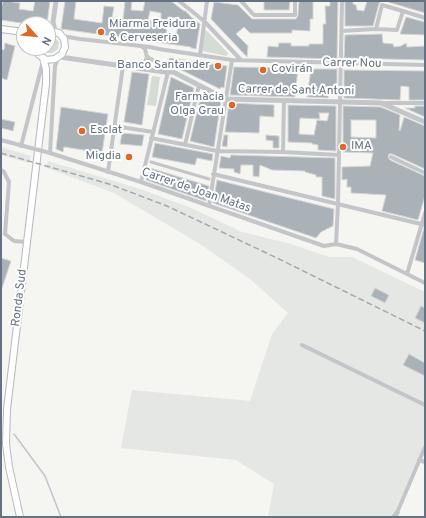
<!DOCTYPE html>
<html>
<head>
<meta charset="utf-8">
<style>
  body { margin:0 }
  #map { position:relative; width:426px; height:518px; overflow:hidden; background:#f5f5f1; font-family:Overpass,sans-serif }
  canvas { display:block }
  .frame { position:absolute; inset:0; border:2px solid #657282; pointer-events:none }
  .north { position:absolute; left:16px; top:16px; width:40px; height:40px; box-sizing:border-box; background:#fff; border:1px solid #c1c7cd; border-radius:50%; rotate:117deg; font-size:11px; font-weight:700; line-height:16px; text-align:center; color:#657282 }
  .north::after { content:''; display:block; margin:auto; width:14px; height:18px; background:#e06727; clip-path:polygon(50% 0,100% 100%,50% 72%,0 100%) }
</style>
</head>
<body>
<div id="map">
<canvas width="426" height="518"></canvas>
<div class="frame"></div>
<div class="north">N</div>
</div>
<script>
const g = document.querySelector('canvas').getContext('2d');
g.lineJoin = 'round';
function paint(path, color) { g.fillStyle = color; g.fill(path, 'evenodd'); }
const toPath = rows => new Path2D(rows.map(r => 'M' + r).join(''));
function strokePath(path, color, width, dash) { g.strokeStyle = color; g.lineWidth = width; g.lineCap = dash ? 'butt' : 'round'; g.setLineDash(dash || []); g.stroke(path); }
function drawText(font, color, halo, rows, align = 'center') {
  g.font = font + ' Overpass,sans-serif'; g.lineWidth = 4; g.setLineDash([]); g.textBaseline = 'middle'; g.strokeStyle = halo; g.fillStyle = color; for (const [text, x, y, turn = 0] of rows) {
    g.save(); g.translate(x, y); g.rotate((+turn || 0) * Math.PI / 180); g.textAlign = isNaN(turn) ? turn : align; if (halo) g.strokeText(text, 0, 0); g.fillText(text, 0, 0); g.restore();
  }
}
const built = toPath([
  [1,147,31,156,29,163,1,155],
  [48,161,137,188,189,207,242,232,291,244,329,257,352,257,425,292,425,442,396,509,394,517,268,517,274,484,236,460,121,448,132,390,250,401,272,334,288,313,250,279,200,244,114,193,58,172,46,168]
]);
const green = toPath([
  [205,29,228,53,227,56,202,51],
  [48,36,54,37,59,42,58,49,52,53,47,53,43,48,48,48],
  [152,76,160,77,156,106,147,105]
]);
const stream = toPath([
  [14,434,45,476,61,517]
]);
const building = toPath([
  [3,1,13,1,12,2,20,3,19,9,33,11,35,1,50,1,47,24,28,24,1,20,1,8,3,1],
  [65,1,76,1,74,19,102,23,104,6,114,7,112,18,123,20,125,1,132,1,131,10,143,11,145,1,171,1,184,11,186,11,187,13,189,14,190,16,200,24,196,49,191,48,191,47,61,29,65,1],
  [150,11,161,13,161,23,148,20,150,11],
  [168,17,179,18,176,37,166,35,168,17],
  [264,1,290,1,289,10,264,10,264,1],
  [299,1,313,1,313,19,310,19,310,31,292,30,292,33,250,33,244,27,236,34,248,46,247,57,211,19,214,2,238,5,252,19,296,19,298,15,299,1],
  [330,1,338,1,337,59,267,57,268,46,278,47,279,43,291,43,291,46,309,46,309,44,323,44,323,24,326,24,325,6,330,6,330,1],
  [345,1,353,1,353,4,356,5,357,10,364,11,367,1,381,1,379,4,373,26,345,26,345,1],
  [388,1,425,1,425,13,388,2,388,1],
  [406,17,425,22,425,35,400,34,406,17],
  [382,34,383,43,393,44,394,47,401,46,406,43,407,47,425,46,425,60,344,58,345,35,382,34],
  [5,43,15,46,7,80,1,78,1,49,4,50,5,43],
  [170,58,227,66,224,88,221,87,220,89,167,63,170,58],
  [234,67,298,68,295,97,230,95,234,67],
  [311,69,337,69,337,90,329,90,328,98,307,97,311,69],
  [344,70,425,71,425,100,409,100,409,87,401,86,400,100,344,98,344,70],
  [132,72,149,74,142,125,124,122,132,72],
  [171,77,194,88,182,139,158,134,171,77],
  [202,91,221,101,214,147,190,141,202,91],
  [229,103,274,105,274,117,260,116,259,133,225,132,229,103],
  [288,105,336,106,336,151,318,150,318,145,312,144,312,143,288,142,288,105],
  [319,113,329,113,327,121,317,120,314,135,299,134,300,118,320,119,319,113],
  [343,106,381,107,400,115,399,130,400,131,404,117,425,126,425,169,392,154,389,154,388,157,390,160,425,176,425,196,418,220,382,211,386,195,351,193,351,187,347,187,347,179,342,180,342,167,370,166,373,153,343,152,343,106],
  [351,120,376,120,376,138,351,137,351,120],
  [415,106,425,106,425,117,405,108,415,108,415,106],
  [61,107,108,114,102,153,64,147,63,152,56,149,61,107],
  [1,119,15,122,13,131,1,128,1,119],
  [122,133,144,135,142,146,120,144,122,133],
  [224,135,228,135,227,147,222,146,224,135],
  [266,135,279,136,279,148,273,148,273,141,266,140,266,135],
  [155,143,213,154,212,161,197,158,195,165,152,157,155,143],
  [231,155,335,158,335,199,322,196,322,177,316,177,316,175,305,172,305,171,272,170,260,165,259,177,253,176,253,165,241,165,240,174,234,172,234,169,219,168,221,156,230,158,231,155],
  [150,168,209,186,206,201,146,180,150,168],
  [217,180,334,209,333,226,321,232,316,238,213,203,217,180],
  [424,228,425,228,425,263,415,260,424,228],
  [1,258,11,261,2,288,1,288,1,258],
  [375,288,389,295,385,303,371,296,375,288],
  [421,306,425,308,425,323,415,318,421,306],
  [409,354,425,363,425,376,403,365,409,354]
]);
const pedestrian = toPath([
  [151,162,209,179]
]);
const minor = toPath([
  [179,1,204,21,241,60],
  [241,1,254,15,295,15,295,1],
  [403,11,397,30,376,29,382,5,403,11,425,18],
  [341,31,376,29],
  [62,36,80,39,150,47,159,49,232,60,425,65],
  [200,55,207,1],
  [147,57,166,67,173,72],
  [58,58,55,66,50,153,141,182,324,246,336,244,357,249,425,283],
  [141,68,144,65,147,57,145,49,141,46],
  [381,103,425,103],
  [114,126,153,132],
  [151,138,217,151,283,152,339,155],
  [1,140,31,148],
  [185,145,199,85],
  [21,146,42,65,42,61],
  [283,152,284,101],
  [391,157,425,173],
  [1,170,4,172,9,182,5,234,14,241,27,242],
  [108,172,123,66],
  [213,174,425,225],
  [141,182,168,72],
  [209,206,232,60],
  [336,244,338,204,342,1],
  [407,274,425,213],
  [302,345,425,405],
  [419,460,425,462],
  [396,515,425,447]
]);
const tertiary = toPath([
  [55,31,53,22,56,1],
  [60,57,165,72,173,72,226,99,381,103,425,122],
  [394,517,397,513]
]);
const secondary = toPath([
  [1,29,24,32],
  [36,48,38,54,46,60,55,59,62,54,65,47,64,39,59,33,48,31],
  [20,517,9,467,6,444,7,409,46,84,46,69,43,58]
]);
const rail = toPath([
  [1,153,109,184,167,206,277,258,425,331]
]);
const minorBridge = toPath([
  [31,148,50,153]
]);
const markers = [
  [101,32,4,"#e06727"],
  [218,66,4,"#e06727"],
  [263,70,4,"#e06727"],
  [232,105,4,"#e06727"],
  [82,131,4,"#e06727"],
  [343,147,4,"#e06727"],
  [129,157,4,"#e06727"]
];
const poiNames = [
  ["Miarma Freidura",109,25],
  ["& Cerveseria",109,39],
  ["Banco Santander",210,66,"right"],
  ["Covirán",271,70],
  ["Farmàcia",224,98,"right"],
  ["Olga Grau",224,112,"right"],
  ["Esclat",90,131],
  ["IMA",351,147],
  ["Migdia",121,157,"right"]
];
const streetNames = [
  ["Carrer Nou",352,64,1],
  ["Carrer de Sant Antoni",296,91,1],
  ["Carrer de Joan Matas",196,191,19],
  ["Ronda Sud",20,298,-83]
];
paint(built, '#e5e7e5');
paint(green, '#d5dcd3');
strokePath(stream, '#bec6cd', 1.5);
paint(building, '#abb2b7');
strokePath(building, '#d6d6d4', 1);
strokePath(secondary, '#b5b9be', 8);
strokePath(pedestrian, '#c3c5c9', 3);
strokePath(minor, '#c3c5c9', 4);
strokePath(tertiary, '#c3c5c9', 5);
strokePath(secondary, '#fff', 6);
strokePath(rail, '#a3a8ae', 1.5, [6, 3]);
strokePath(minorBridge, '#c3c5c9', 4);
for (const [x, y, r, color] of markers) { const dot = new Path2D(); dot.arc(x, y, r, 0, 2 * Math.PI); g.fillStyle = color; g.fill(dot); strokePath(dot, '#fff', 1.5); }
drawText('12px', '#657282', '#fff', poiNames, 'left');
drawText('12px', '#657282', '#fff', streetNames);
</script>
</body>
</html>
